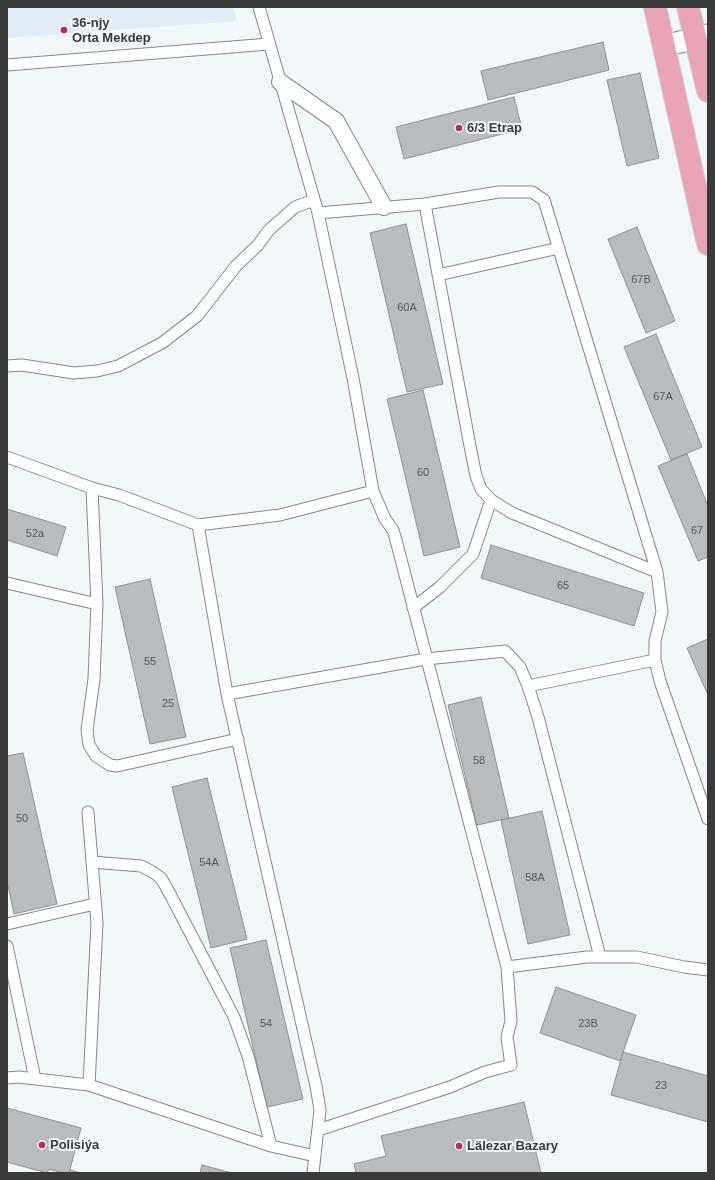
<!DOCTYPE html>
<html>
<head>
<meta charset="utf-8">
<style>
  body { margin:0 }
  #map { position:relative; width:715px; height:1180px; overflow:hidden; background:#f1f6f9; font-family:Helvetica,sans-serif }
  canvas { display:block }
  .frame { position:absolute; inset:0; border:8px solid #383a3b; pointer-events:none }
</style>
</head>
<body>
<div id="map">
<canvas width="715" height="1180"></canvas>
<div class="frame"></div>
</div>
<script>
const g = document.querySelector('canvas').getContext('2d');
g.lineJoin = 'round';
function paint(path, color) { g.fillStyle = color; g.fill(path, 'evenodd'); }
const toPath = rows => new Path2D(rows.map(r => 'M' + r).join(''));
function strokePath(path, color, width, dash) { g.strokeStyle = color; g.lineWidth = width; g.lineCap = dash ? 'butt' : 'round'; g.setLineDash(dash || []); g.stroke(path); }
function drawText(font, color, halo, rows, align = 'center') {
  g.font = font + ' Helvetica,sans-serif'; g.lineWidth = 4; g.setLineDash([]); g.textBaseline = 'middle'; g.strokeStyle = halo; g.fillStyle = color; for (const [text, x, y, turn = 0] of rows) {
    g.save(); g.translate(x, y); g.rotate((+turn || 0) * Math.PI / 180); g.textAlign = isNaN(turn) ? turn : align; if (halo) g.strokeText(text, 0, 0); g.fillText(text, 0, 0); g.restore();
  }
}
const built = toPath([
  [7,7,233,7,237,21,7,38]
]);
const building = toPath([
  [603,42,609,70,488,100,481,71,603,42],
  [640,73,659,158,627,166,607,80,640,73],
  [514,97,522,129,404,159,396,127,514,97],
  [406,224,443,384,407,392,370,233,406,224],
  [637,227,675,321,646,333,608,239,637,227],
  [656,334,702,447,671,460,624,347,656,334],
  [423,390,460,547,424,556,387,399,423,390],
  [687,454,708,506,708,557,698,561,658,466,687,454],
  [7,509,66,527,57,556,7,540,7,509],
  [491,545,644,593,634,626,481,578,491,545],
  [150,579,186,737,150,744,115,587,150,579],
  [708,639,708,695,687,648,708,639],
  [481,697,509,818,477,825,448,705,481,697],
  [23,753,57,904,14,914,7,881,7,756,23,753],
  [207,778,247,939,211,948,172,787,207,778],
  [542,811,570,935,528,944,501,820,542,811],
  [266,940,303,1099,267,1107,230,948,266,940],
  [556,987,636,1015,620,1061,540,1033,556,987],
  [623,1052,708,1076,708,1122,611,1095,623,1052],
  [524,1102,541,1173,356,1173,354,1164,386,1156,381,1136,524,1102],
  [7,1108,81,1128,69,1173,63,1173,49,1169,47,1173,7,1162,7,1108],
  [202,1165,232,1173,200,1173,202,1165],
  [70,1170,81,1173,69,1173,70,1170]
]);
const service = toPath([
  [259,7,318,213,353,378,373,491,385,519,393,530,397,544,507,967,511,1021,507,1037,511,1065,485,1072,450,1087,318,1130],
  [7,65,269,44],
  [425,204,470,446,476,476,481,489,491,500,512,513,657,572],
  [318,213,425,204,499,192,532,192,544,200,657,572,662,612,655,641,655,660,660,681,708,819],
  [438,275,559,248],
  [7,366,22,365,74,373,97,371,118,366,162,343,197,316,236,266,258,245,269,230,295,207,314,200],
  [7,457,92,488,119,495,198,525,280,515,373,491],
  [92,488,97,604,94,679,87,730,89,745,96,756,110,765,117,766,238,739],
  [198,525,227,694,316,1086,320,1110,313,1173],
  [7,583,97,604],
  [413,608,440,587,473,554,491,500],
  [528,686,655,660],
  [227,694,426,659,505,651,520,667,528,686,538,717,600,957],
  [88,812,97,923,89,1085],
  [92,862,141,866,151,871,161,878,171,896,234,1017,248,1056,271,1146],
  [7,924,95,904],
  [7,946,35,1079],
  [507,967,587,957,637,957,684,967,708,970],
  [7,1078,18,1077,89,1085,271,1146,315,1156]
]);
const pedestrian = toPath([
  [280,82,336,121,384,207]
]);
const minor = toPath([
  [664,46,708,35]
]);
const primary = toPath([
  [655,7,708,244],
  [688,7,708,91]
]);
const markers = [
  [64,30,4,"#b92a58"],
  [459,128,4,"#b92a58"],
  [42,1145,4,"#b92a58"],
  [459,1146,4,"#b92a58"]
];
const numberNames = [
  ["67B",641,280],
  ["60A",407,308],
  ["67A",663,397],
  ["60",423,473],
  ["67",697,531],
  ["52a",35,534],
  ["65",563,586],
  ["55",150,662],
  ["25",168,704],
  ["58",479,761],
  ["50",22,819],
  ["54A",209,863],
  ["58A",535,878],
  ["54",266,1024],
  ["23B",588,1024],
  ["23",661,1086]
];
const poiNames = [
  ["36-njy",72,23],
  ["Orta Mekdep",72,38],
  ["6/3 Etrap",467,128],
  ["Polisiýa",50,1145],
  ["Lälezar Bazary",467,1146]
];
paint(built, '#e1ecf4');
paint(building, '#b8bcbf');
strokePath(building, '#8d9194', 1);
strokePath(service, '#84888b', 13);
strokePath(pedestrian, '#84888b', 18);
strokePath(minor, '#84888b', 23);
strokePath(primary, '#cfd0d0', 24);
strokePath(service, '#fff', 11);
strokePath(pedestrian, '#fff', 16);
strokePath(minor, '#fff', 21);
strokePath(primary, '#e8a4b4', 22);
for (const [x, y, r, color] of markers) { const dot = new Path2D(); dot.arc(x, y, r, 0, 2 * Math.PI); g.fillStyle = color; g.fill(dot); strokePath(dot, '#f1f6f9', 1.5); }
drawText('11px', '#585a5c', null, numberNames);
drawText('bold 13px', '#383a3b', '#f1f6f9', poiNames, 'left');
</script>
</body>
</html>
